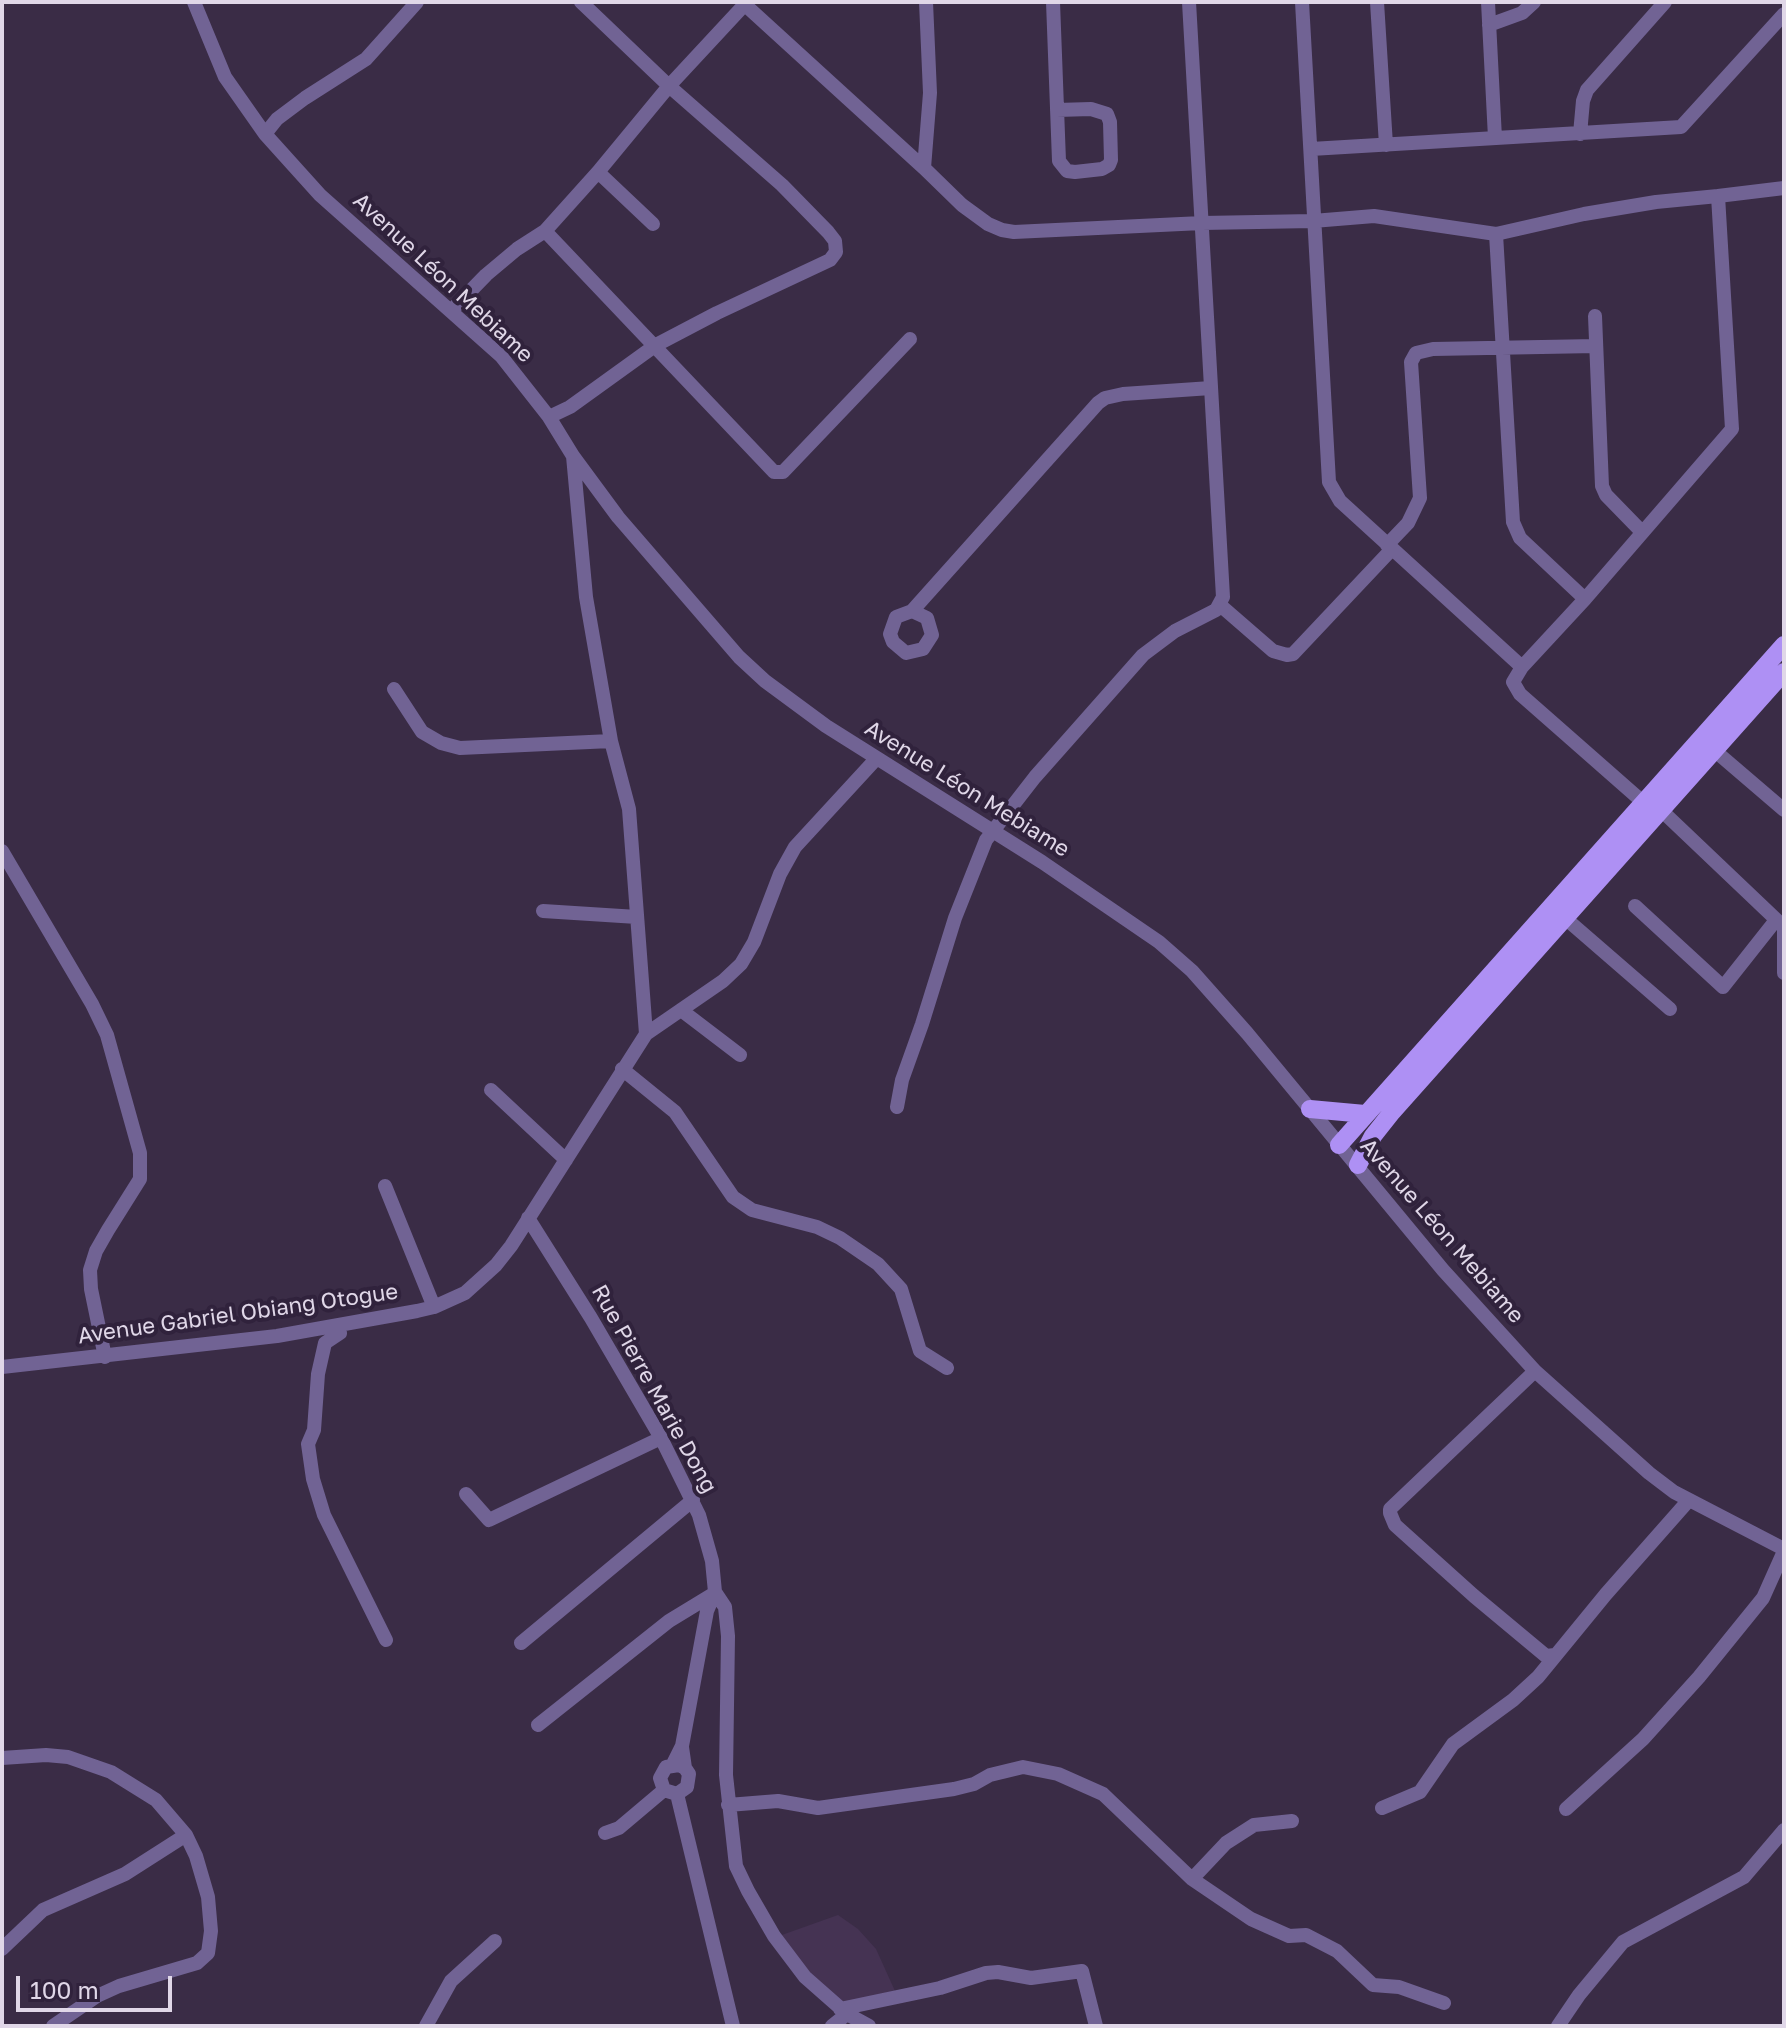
<!DOCTYPE html>
<html>
<head>
<meta charset="utf-8">
<style>
  body { margin:0 }
  #map { position:relative; width:1786px; height:2028px; overflow:hidden; background:#3a2c46; font-family:"Golos Text",sans-serif }
  canvas { display:block }
  .frame { position:absolute; inset:0; border:4px solid #e0d7e8; pointer-events:none }
  .scale { position:absolute; left:16px; top:1976px; width:156px; height:36px; box-sizing:border-box; border:4px solid #e0d7e8; border-top:0; padding-left:10px; font-size:24px; line-height:28px; white-space:nowrap; color:#e0d7e8; -webkit-text-stroke:6px #30223c; paint-order:stroke }
</style>
</head>
<body>
<div id="map">
<canvas width="1786" height="2028"></canvas>
<div class="frame"></div>
<div class="scale">100 m</div>
</div>
<script>
const g = document.querySelector('canvas').getContext('2d');
g.lineJoin = 'round';
function paint(path, color) { g.fillStyle = color; g.fill(path, 'evenodd'); }
const toPath = rows => new Path2D(rows.map(r => 'M' + r).join(''));
function strokePath(path, color, width, dash) { g.strokeStyle = color; g.lineWidth = width; g.lineCap = dash ? 'butt' : 'round'; g.setLineDash(dash || []); g.stroke(path); }
function drawText(font, color, halo, rows, align = 'center') {
  g.font = font + ' "Golos Text",sans-serif'; g.lineWidth = 8; g.setLineDash([]); g.textBaseline = 'middle'; g.strokeStyle = halo; g.fillStyle = color; for (const [text, x, y, turn = 0] of rows) {
    g.save(); g.translate(x, y); g.rotate((+turn || 0) * Math.PI / 180); g.textAlign = isNaN(turn) ? turn : align; if (halo) g.strokeText(text, 0, 0); g.fillText(text, 0, 0); g.restore();
  }
}
const built = toPath([
  [838,1915,858,1929,876,1949,895,1991,840,2003,811,1974,779,1936]
]);
const minor = toPath([
  [194,2,225,77,265,134,320,195,501,356,549,417,573,456,618,517,739,657,765,681,826,726,1042,862,1159,942,1192,971,1247,1033,1443,1270,1535,1371,1649,1473,1674,1492,1784,1549],
  [742,2,924,168],
  [926,2,930,93,924,168,962,205,988,224,1002,230,1014,232,1202,223,1313,221,1374,216,1496,234,1584,214,1656,202,1718,196,1732,429,1585,599,1522,667,1513,682,1520,694,1644,803],
  [1053,2,1059,161,1067,171,1075,172,1102,169,1109,165,1111,160,1110,122,1107,114,1091,109,1057,110],
  [1302,2,1329,482,1340,501,1522,667],
  [1377,2,1386,145],
  [1488,2,1495,138],
  [1489,25,1522,13,1534,2],
  [265,134,277,119,305,98,366,59,417,2],
  [1580,134,1583,101,1587,90,1665,2],
  [1311,149,1681,127,1784,14],
  [1718,196,1784,188],
  [653,224,598,172,669,86,747,2],
  [545,231,774,472,783,472,910,339],
  [1496,234,1513,522,1520,538,1585,599],
  [451,311,486,275,517,249,545,231,598,172],
  [1595,316,1602,486,1606,495,1642,532],
  [549,417,570,407,656,345,717,313,830,260,836,252,835,241,828,232,782,185,669,86,581,2],
  [573,456,586,597,611,741,629,809,646,1034],
  [1387,545,1408,523,1420,498,1411,362,1416,353,1433,349,1596,346],
  [1220,605,1273,651,1287,655,1293,654,1392,549],
  [912,611,927,618,932,635,923,649,906,653,893,642,890,634,896,617,912,611,1098,403,1105,398,1123,394,1211,388],
  [394,689,422,732,441,743,460,748,611,741],
  [1714,750,1784,810],
  [1661,810,1784,927],
  [2,851,92,1004,107,1035,140,1153,140,1179,108,1230,96,1251,90,1270,91,1289,105,1357],
  [1635,906,1723,987,1776,920],
  [543,911,637,917],
  [1565,918,1670,1009],
  [1784,926,1784,973],
  [681,1010,740,1055],
  [622,1069,675,1112,733,1197,752,1210,817,1227,840,1238,878,1264,901,1289,920,1351,947,1368],
  [491,1090,566,1160],
  [897,1107,902,1080,922,1024,955,918,986,840,1035,777,1143,655,1175,631,1216,610,1223,597,1189,2],
  [385,1186,434,1307],
  [528,1218,591,1318,661,1438,699,1515,712,1561,715,1592,707,1611,682,1746,673,1764],
  [339,1325,340,1333,325,1343,318,1374,314,1430,308,1444,313,1479,324,1515,386,1640],
  [2,1367,277,1336,417,1311,434,1307,465,1293,496,1265,511,1246,646,1034,723,981,741,964,754,942,780,874,795,847,876,759],
  [1535,1371,1390,1509,1390,1513,1395,1525,1474,1596,1546,1656,1555,1655],
  [466,1494,489,1520,661,1438],
  [715,1592,725,1607,728,1636,726,1775,736,1866,748,1891,774,1936,805,1977,847,2014,869,2026],
  [521,1643,693,1500],
  [538,1725,669,1621,715,1593],
  [682,1747,685,1768,689,1774,687,1787,677,1794,664,1790,660,1778,666,1767,679,1765,685,1768],
  [2,1758,46,1755,68,1757,111,1772,156,1800,186,1835,196,1856,208,1897,211,1931,208,1953,197,1963,119,1986,97,1996,53,2026],
  [677,1794,733,2026],
  [728,1805,778,1801,818,1808,954,1789,974,1784,990,1775,1023,1767,1058,1774,1103,1794,1192,1879,1251,1919,1289,1936,1306,1935,1337,1951,1373,1985,1399,1987,1444,2003],
  [1382,1808,1420,1792,1453,1744,1513,1700,1538,1677,1606,1594,1689,1500],
  [1566,1809,1643,1739,1699,1677,1763,1598,1784,1551],
  [605,1833,619,1828,664,1790],
  [1192,1879,1226,1843,1254,1825,1292,1821],
  [2,1949,43,1910,125,1874,186,1835],
  [840,2009,940,1988,986,1973,998,1972,1031,1978,1082,1971,1096,2026],
  [426,2026,451,1981,495,1941],
  [832,2026,847,2014],
  [1558,2026,1579,1995,1623,1942,1744,1877,1784,1830]
]);
const major = toPath([
  [1310,1109,1365,1114],
  [1339,1145,1784,645],
  [1358,1165,1373,1136,1392,1112,1784,672]
]);
const streetNames = [
  ["Avenue Léon Mebiame",443,278,43],
  ["Avenue Léon Mebiame",967,789,32],
  ["Avenue Léon Mebiame",1442,1231,49],
  ["Avenue Gabriel Obiang Otogue",238,1314,-8],
  ["Rue Pierre Marie Dong",654,1389,61]
];
paint(built, '#453353');
strokePath(minor, '#716394', 14);
strokePath(major, '#ae90f4', 18);
drawText('22px', '#e0d7e8', '#30223c', streetNames);
</script>
</body>
</html>
